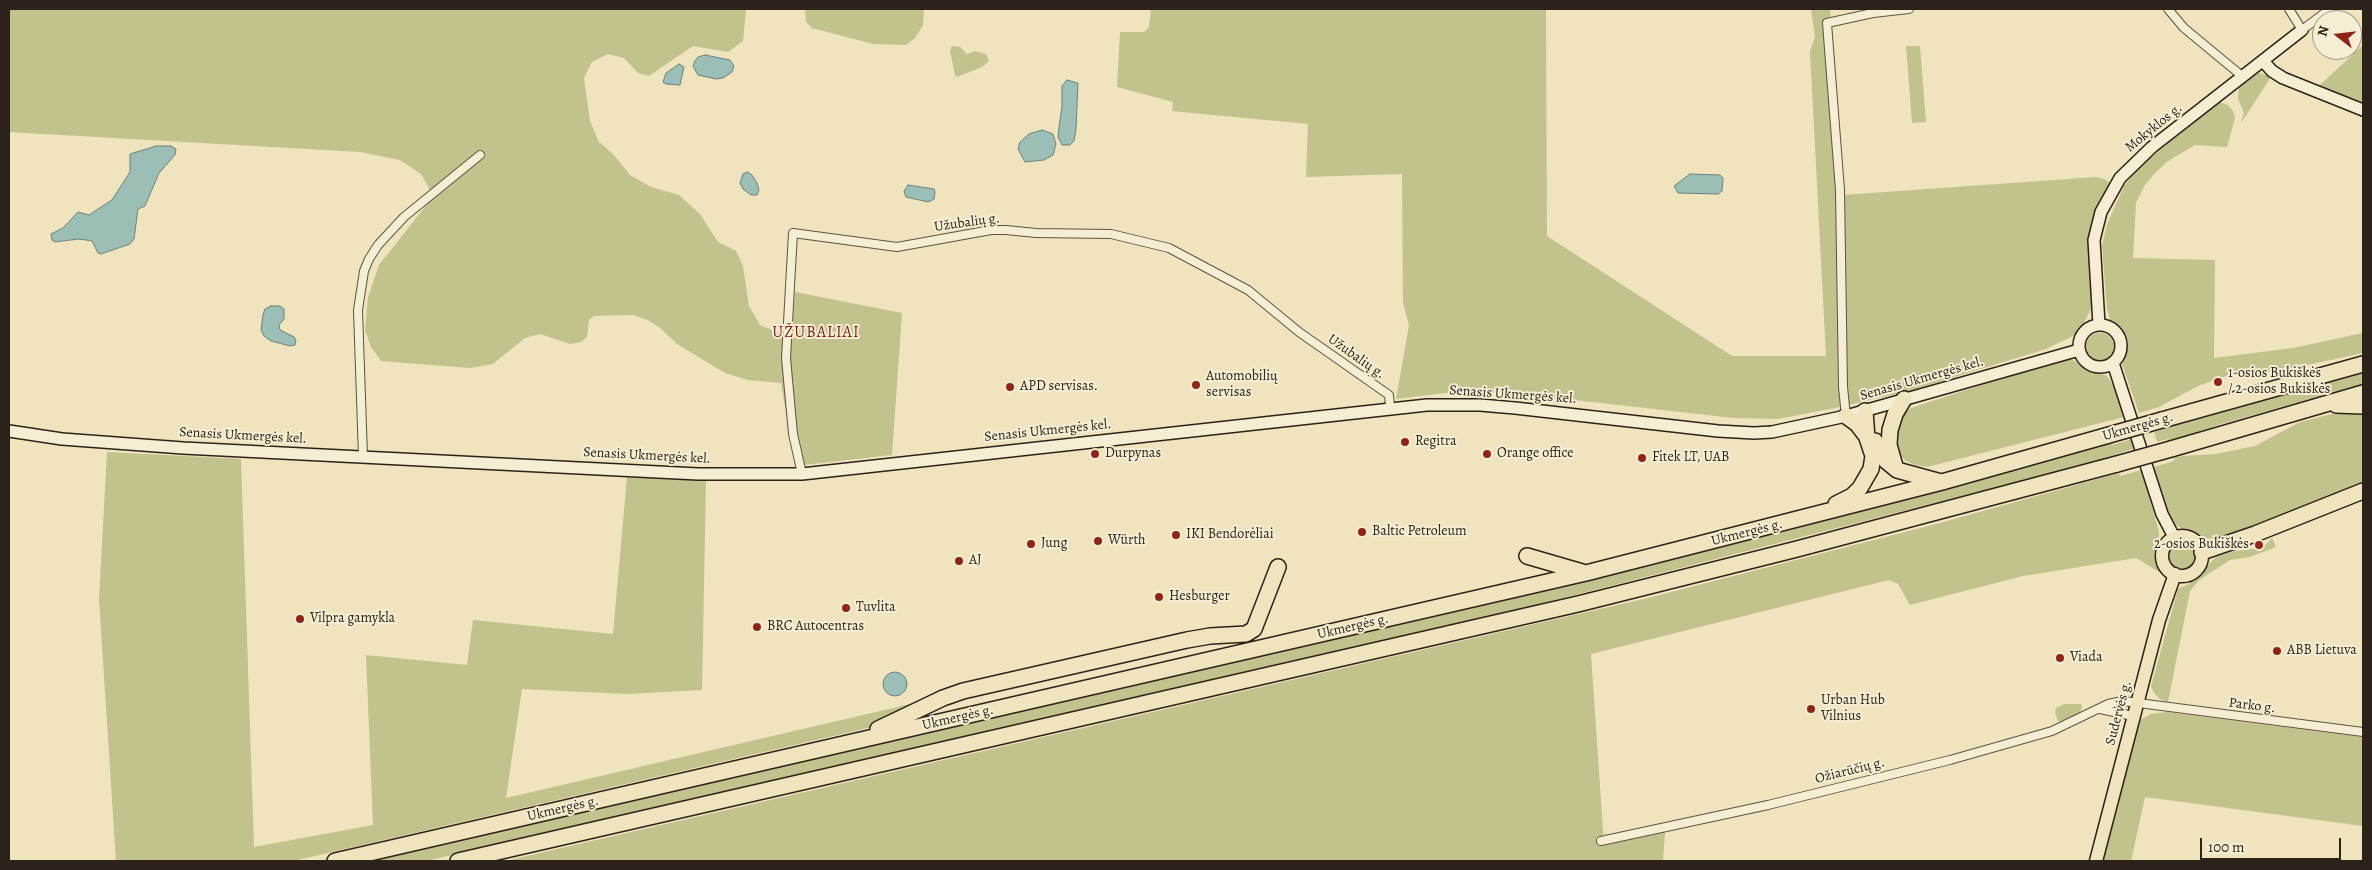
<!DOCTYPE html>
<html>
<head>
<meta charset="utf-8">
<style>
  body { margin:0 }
  #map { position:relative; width:2372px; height:870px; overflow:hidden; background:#efe4bd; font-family:Alegreya,serif }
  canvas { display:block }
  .frame { position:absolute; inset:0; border:10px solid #2d2219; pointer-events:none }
  .north { position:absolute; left:2312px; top:10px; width:50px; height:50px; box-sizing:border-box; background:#f5edd4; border:1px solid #a59c89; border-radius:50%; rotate:286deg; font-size:14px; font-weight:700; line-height:20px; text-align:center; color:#2d2219 }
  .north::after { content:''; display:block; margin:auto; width:18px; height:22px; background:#8f2418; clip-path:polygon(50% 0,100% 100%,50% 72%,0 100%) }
  .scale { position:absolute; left:2200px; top:838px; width:141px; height:22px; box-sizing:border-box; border:2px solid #2d2219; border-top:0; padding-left:6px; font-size:15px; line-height:18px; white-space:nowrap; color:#2d2219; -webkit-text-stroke:4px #f5edd4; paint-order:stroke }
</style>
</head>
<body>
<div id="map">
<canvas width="2372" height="870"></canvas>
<div class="frame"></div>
<div class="north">N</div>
<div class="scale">100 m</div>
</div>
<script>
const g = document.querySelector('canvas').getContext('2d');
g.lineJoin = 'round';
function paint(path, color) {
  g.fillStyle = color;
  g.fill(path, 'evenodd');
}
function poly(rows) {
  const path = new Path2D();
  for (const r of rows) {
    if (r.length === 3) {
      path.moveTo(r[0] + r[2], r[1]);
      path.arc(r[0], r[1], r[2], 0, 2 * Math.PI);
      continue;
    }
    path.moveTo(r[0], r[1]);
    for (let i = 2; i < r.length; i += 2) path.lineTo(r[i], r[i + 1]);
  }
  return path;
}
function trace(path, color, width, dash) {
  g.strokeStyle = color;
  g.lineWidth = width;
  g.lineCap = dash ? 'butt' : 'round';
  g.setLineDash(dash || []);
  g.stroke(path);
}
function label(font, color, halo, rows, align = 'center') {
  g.font = font + ' Alegreya,serif';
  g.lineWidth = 4;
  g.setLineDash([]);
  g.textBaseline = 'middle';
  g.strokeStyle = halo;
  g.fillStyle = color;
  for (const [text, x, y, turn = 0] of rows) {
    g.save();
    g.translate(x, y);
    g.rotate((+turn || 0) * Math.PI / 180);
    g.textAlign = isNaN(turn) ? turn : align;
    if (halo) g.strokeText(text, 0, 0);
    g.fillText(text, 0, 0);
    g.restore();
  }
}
paint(poly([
  [9,9,746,9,743,41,728,52,693,46,649,76,638,73,624,58,608,54,592,62,584,78,590,121,599,142,614,155,630,175,651,187,679,195,700,214,718,242,736,251,743,266,749,306,760,325,782,334,792,336,795,292,902,313,892,455,795,466,781,383,748,380,725,373,677,344,660,328,648,320,633,315,594,316,589,320,587,337,581,342,570,344,540,334,525,338,493,364,470,368,381,361,371,347,365,330,368,297,379,265,428,203,429,188,421,174,400,160,360,152,9,132],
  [805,9,924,9,923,25,915,38,906,45,873,44,812,28,806,22],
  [1151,9,1546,9,1547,236,1732,356,1826,356,1810,51,1815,37,1811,9,1830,9,1843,195,2096,177,2104,179,2110,183,2097,205,2091,225,2088,247,2093,298,2091,309,2081,328,2073,336,2046,349,1909,391,1835,408,1778,419,1733,418,1513,393,1454,392,1396,399,1409,325,1403,303,1402,174,1306,177,1308,124,1172,111,1173,102,1117,87,1120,32,1144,32,1149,27],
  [2363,45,2363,103,2319,86],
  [952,46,960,47,967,54,975,51,986,54,989,61,982,67,957,77,955,75,950,51],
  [1906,46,1920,46,1926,122,1912,123],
  [2260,73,2271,77,2241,123,2244,113,2238,99,2239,84,2252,75],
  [2219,102,2228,105,2233,111,2235,118,2227,147,2195,145,2168,161,2155,173,2145,185,2136,203,2133,258,2215,260,2214,358,2293,348,2363,333,2363,353,2280,371,2229,375,2198,386,2159,407,2139,413,2122,364,2126,348,2124,339,2110,319,2107,309,2102,246,2107,224,2124,186,2138,168],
  [2100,347,14],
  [2061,359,2071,359,2090,370,2107,376,2117,391,2124,417,1927,467,1915,465,1906,461,1895,450,1896,423,1903,414,1911,408],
  [2363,373,2363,384,2218,425,2169,442,2168,439,2157,442,2154,432,2165,429,2164,426],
  [2363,411,2363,484,2248,531,2217,539,2202,538,2177,526,2168,513,2151,468,2174,461,2174,458,2182,456,2216,454,2255,446,2300,422,2340,412],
  [2132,439,2136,448,2114,455,2115,457,1457,625,426,861,368,861,1454,612,1743,542,2111,442,2112,445],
  [107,452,241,459,254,847,373,825,366,655,467,665,473,620,613,634,627,477,706,481,702,690,626,694,522,689,506,798,923,701,872,727,293,861,116,861,99,599],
  [2142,470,2159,532,2157,554,2159,572,2136,558,2023,576,1910,605,1898,584,1889,580,1591,654,1604,845,1665,832,1663,861,505,861,1648,598,1940,523,2119,473,2120,476],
  [2272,538,2276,547,2250,557,2230,560,2199,580,2190,591,2168,702,2161,700,2154,693,2151,686,2178,589,2189,584,2216,557,2235,551,2262,548],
  [2182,556,15],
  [2064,704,2081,704,2082,707,2080,713,2061,721,2058,721,2055,713,2056,708],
  [2167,712,2363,737,2363,826,2145,797,2131,861,2103,861,2140,720,2151,714]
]), '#c1c28c');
const water = poly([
  [705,55,730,60,734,66,732,72,723,78,716,79,698,75,693,66,695,61,698,57,705,55],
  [679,64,684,67,680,85,666,84,663,82,666,73,679,64],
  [1067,80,1078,83,1076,129,1074,141,1070,145,1062,145,1058,137,1059,127,1062,106,1062,86,1067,80],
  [1042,130,1053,134,1056,144,1053,155,1044,160,1025,162,1018,149,1020,142,1029,134,1042,130],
  [156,146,171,146,176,149,175,155,159,173,145,206,138,209,134,239,130,244,101,254,98,253,92,241,86,240,78,239,55,242,52,240,51,234,63,228,78,212,89,215,112,200,130,172,130,154,156,146],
  [747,172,752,175,757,183,759,190,757,195,751,195,743,189,740,183,743,174,747,172],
  [1690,174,1720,175,1723,178,1722,191,1718,194,1678,193,1674,186,1690,174],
  [908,185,934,189,935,192,934,199,928,202,906,197,904,191,908,185],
  [271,306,280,306,284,309,284,319,279,325,280,330,294,337,296,340,295,345,290,346,271,341,264,336,261,330,263,315,265,309,271,306],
  [895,684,12]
]);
paint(water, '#9bbeb7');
trace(water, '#6f8078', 1);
const street = poly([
  [2168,9,2184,28,2242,76],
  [2289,9,2302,30,2330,9],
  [1846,416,1843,387,1840,190,1827,23,1873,13,1909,9],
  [363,457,358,310,364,271,369,259,378,245,404,217,480,155],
  [802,474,793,434,786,358,793,233,897,247,991,230,1006,230,1036,233,1111,234,1169,248,1248,290,1299,332,1389,395,1390,407],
  [2100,709,2133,716],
  [1601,841,1768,805,1950,760,2052,731,2108,704,2123,701,2363,732]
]);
const secondary = poly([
  [2263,61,2272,71,2283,78,2363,110],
  [2099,325,2094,240,2101,212,2120,178,2152,147,2302,30],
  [2100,346,21],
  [2113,363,2162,514,2174,537],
  [9,431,62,439,183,448,698,474,802,474,1427,405,1480,405,1515,408,1718,431,1754,433,1772,432,1846,416,2079,350]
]);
const primary = poly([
  [2182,556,20],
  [2096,861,2159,620,2175,574]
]);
const highway = poly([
  [2336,405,2363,406],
  [1846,416,1857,424,1867,437],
  [2162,420,2363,364],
  [1875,441,1886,461,1897,470,1941,482],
  [2171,449,2363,393],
  [1895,466,1889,445,1890,430,1895,414,1904,399],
  [1836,504,1852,496,1860,488,1871,469,1873,456,1867,438,1865,411],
  [2202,552,2255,534,2363,491],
  [1527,556,1582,572],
  [878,729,943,698,963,691,1187,640,1210,636,1246,634,1254,629,1278,567],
  [335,861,1586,573,1942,482,2109,435],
  [458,861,1578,604,1797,549,2117,464]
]);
trace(street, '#5e5242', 10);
trace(secondary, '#2d2219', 14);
trace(primary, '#2d2219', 15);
trace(highway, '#2d2219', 18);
trace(street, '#f5edd4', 8);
trace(secondary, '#f5edd4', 11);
trace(primary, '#efe4bd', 12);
trace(highway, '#efe4bd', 15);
const highwayBridge = poly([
  [2109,435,2162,420],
  [2117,464,2171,449]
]);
trace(highwayBridge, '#2d2219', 18, []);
trace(highwayBridge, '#efe4bd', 15);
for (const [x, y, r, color] of [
  [2218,382,5,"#8f2418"],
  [1196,385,5,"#8f2418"],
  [1010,387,5,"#8f2418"],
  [1405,442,5,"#8f2418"],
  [1095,454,5,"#8f2418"],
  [1487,454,5,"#8f2418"],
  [1642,458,5,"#8f2418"],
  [1362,532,5,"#8f2418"],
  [1176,535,5,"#8f2418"],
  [1098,541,5,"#8f2418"],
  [1031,544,5,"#8f2418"],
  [2259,545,5,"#8f2418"],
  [959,561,5,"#8f2418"],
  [1159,597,5,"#8f2418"],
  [846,608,5,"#8f2418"],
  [300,619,5,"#8f2418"],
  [757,627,5,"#8f2418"],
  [2277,651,5,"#8f2418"],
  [2060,658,5,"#8f2418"],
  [1811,709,5,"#8f2418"]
]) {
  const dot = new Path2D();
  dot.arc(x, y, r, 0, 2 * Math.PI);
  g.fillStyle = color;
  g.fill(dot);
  trace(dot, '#f5edd4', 2);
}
label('14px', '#2d2219', '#f5edd4', [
  ["Mokyklos g.",2154,128,-39],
  ["Užubalių g.",967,223,-8],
  ["Užubalių g.",1356,357,35],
  ["Senasis Ukmergės kel.",1922,379,-16],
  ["Senasis Ukmergės kel.",1513,395,4],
  ["Ukmergės g.",2138,427,-16],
  ["Senasis Ukmergės kel.",1048,431,-6],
  ["Senasis Ukmergės kel.",243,436,3],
  ["Senasis Ukmergės kel.",647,456,3],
  ["Ukmergės g.",1747,533,-14],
  ["Ukmergės g.",1353,627,-13],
  ["Parko g.",2252,706,7],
  ["Sudervės g.",2119,713,-75],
  ["Ukmergės g.",958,718,-13],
  ["Ožiarūčių g.",1850,771,-14],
  ["Ukmergės g.",563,809,-13]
]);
label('14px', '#2d2219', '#f5edd4', [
  ["1-osios Bukiškės",2228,374],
  ["/ 2-osios Bukiškės",2228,390],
  ["Automobilių",1206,377],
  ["servisas",1206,393],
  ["APD servisas.",1020,387],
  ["Regitra",1415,442],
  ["Durpynas",1105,454],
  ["Orange office",1497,454],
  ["Fitek LT, UAB",1652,458],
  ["Baltic Petroleum",1372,532],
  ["IKI Bendorėliai",1186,535],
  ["Würth",1108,541],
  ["Jung",1041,544],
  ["2-osios Bukiškės",2249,545,"right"],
  ["AJ",969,561],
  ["Hesburger",1169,597],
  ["Tuvlita",856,608],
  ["Vilpra gamykla",310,619],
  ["BRC Autocentras",767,627],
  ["ABB Lietuva",2287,651],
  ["Viada",2070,658],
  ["Urban Hub",1821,701],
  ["Vilnius",1821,717]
], 'left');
g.letterSpacing = '1px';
label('16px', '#7a1f14', '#f5edd4', [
  ["UŽUBALIAI",816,333]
]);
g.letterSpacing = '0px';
</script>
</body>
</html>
